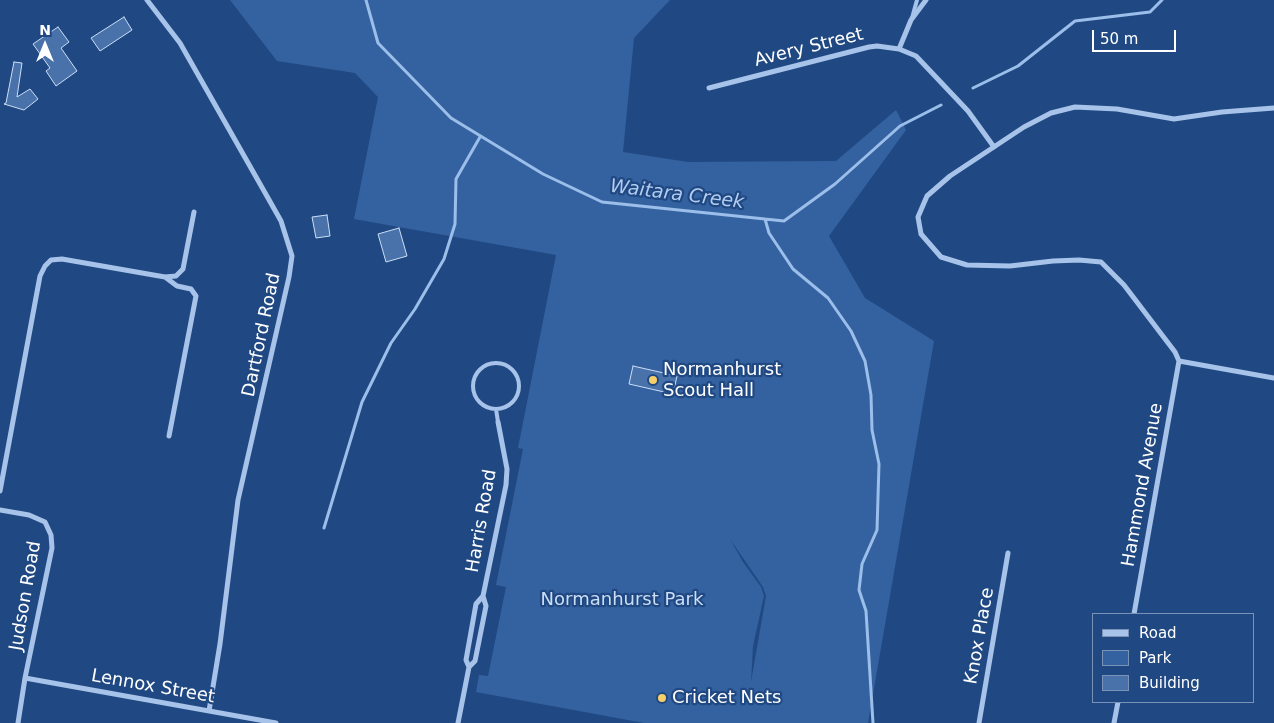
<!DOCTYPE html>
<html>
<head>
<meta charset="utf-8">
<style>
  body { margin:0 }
  #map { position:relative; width:1274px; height:723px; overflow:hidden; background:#204983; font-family:"DejaVu Sans",sans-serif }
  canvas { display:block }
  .legend { position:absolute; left:1092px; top:613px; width:162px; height:90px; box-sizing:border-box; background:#204983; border:1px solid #7992b5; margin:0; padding:6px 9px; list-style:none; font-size:15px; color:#fff }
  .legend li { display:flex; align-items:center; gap:10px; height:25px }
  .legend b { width:25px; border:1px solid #7992b5 }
  .north { position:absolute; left:20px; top:20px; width:50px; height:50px; -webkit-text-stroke:4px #204983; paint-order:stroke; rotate:0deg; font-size:14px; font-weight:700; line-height:20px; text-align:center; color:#fff }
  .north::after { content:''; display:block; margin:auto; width:18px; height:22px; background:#fff; clip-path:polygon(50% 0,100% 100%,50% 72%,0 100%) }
  .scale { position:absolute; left:1092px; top:30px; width:84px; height:22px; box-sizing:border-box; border:2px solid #fff; border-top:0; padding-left:6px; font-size:15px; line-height:18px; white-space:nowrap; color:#fff; -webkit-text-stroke:4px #204983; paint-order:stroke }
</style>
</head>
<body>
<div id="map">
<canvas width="1274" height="723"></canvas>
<ul class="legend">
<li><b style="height:6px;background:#a7c3e9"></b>Road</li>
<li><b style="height:14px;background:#3462a0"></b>Park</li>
<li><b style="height:14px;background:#4972ab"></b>Building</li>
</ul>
<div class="north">N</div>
<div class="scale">50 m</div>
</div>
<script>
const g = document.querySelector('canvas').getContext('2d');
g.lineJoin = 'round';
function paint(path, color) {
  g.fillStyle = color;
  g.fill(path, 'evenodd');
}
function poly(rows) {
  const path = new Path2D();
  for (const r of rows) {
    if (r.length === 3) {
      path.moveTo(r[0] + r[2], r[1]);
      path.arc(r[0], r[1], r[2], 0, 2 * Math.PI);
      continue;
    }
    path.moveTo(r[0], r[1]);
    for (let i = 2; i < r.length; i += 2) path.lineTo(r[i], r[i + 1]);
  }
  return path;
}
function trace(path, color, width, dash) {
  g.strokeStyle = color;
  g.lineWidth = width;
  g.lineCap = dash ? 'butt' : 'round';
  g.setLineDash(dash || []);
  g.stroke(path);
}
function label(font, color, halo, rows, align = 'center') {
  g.font = font + ' "DejaVu Sans",sans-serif';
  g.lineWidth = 4.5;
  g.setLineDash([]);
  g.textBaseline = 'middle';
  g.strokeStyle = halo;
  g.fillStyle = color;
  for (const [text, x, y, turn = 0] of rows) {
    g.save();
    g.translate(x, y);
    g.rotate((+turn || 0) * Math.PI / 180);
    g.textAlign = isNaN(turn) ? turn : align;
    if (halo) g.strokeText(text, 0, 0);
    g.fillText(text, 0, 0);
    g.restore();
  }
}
paint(poly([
  [230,0,670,0,634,38,623,152,688,162,836,161,896,110,906,130,829,236,865,298,934,341,868,723,644,723,476,692,479,675,488,676,506,587,496,585,523,449,518,448,556,255,354,219,378,97,355,73,277,61],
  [730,539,763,587,766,596,751,682,753,646,764,596,761,587,743,562]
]), '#3462a0');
trace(poly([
  [366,0,378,43,451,118,543,174,602,202,784,221,835,184,900,126,941,105],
  [973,88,1018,66,1075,21,1150,12,1162,0],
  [765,219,769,233,793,269,828,298,851,331,865,361,871,395,872,430,879,464,877,530,862,564,859,590,866,611,873,723],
  [324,528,362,402,391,343,415,309,444,259,455,224,456,179,480,137]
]), '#9bbeea', 3);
const building = poly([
  [124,17,132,30,100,51,91,38,124,17],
  [58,27,69,42,61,48,77,71,56,86,46,71,50,68,33,44,58,27],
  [14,62,22,63,17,97,30,89,38,99,24,110,4,104,6,103,14,62],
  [327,215,330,236,316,238,312,217,327,215],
  [399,228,407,256,386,262,378,234,399,228],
  [633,366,677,376,673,394,629,384,633,366]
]);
paint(building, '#4972ab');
trace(building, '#ccdef6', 1);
trace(poly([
  [912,18,917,0],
  [496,386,23],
  [496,409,498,422]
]), '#a7c3e9', 4);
trace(poly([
  [147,0,180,43,268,198,281,221,292,256,289,277,238,500,220,644,209,711],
  [899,49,911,20,926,0],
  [709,88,869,47,877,46,899,49,916,56,934,75,968,111,994,147],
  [165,277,177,286,191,289,196,296,169,436],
  [1179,361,1175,352,1124,285,1101,262,1079,260,1053,261,1010,266,967,265,941,257,921,234,918,217,927,196,950,176,1024,127,1051,113,1075,107,1117,109,1174,119,1222,112,1274,108],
  [1179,361,1274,378],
  [0,491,40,276,45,266,51,260,62,259,165,277,176,276,183,269,194,212],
  [0,510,29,515,45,522,51,535,52,548,25,678,18,723],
  [1134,614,1179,361],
  [469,667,466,660,476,604,483,596],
  [25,678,276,723],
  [458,723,469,667,475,661,486,606,483,596,506,485,507,469,498,422],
  [979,723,1008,553],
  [1114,723,1118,702]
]), '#a7c3e9', 5);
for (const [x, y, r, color] of [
  [653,380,5,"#f6d068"],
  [662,698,5,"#f6d068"]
]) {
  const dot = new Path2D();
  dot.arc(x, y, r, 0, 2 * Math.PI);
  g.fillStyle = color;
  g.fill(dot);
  trace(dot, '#204983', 2);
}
label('18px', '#fff', '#204983', [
  ["Avery Street",809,48,-14],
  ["Dartford Road",262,335,-78],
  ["Hammond Avenue",1143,485,-80],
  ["Harris Road",482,521,-80],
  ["Judson Road",26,596,-80],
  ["Knox Place",980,636,-80],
  ["Lennox Street",153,687,10]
]);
label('18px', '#fff', '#204983', [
  ["Normanhurst",663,370],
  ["Scout Hall",663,391],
  ["Cricket Nets",672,698]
], 'left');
label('18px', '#ccdef6', '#204983', [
  ["Normanhurst Park",622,600]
]);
label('italic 19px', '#b3cdf0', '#204983', [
  ["Waitara Creek",677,195,7]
]);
</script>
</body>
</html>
